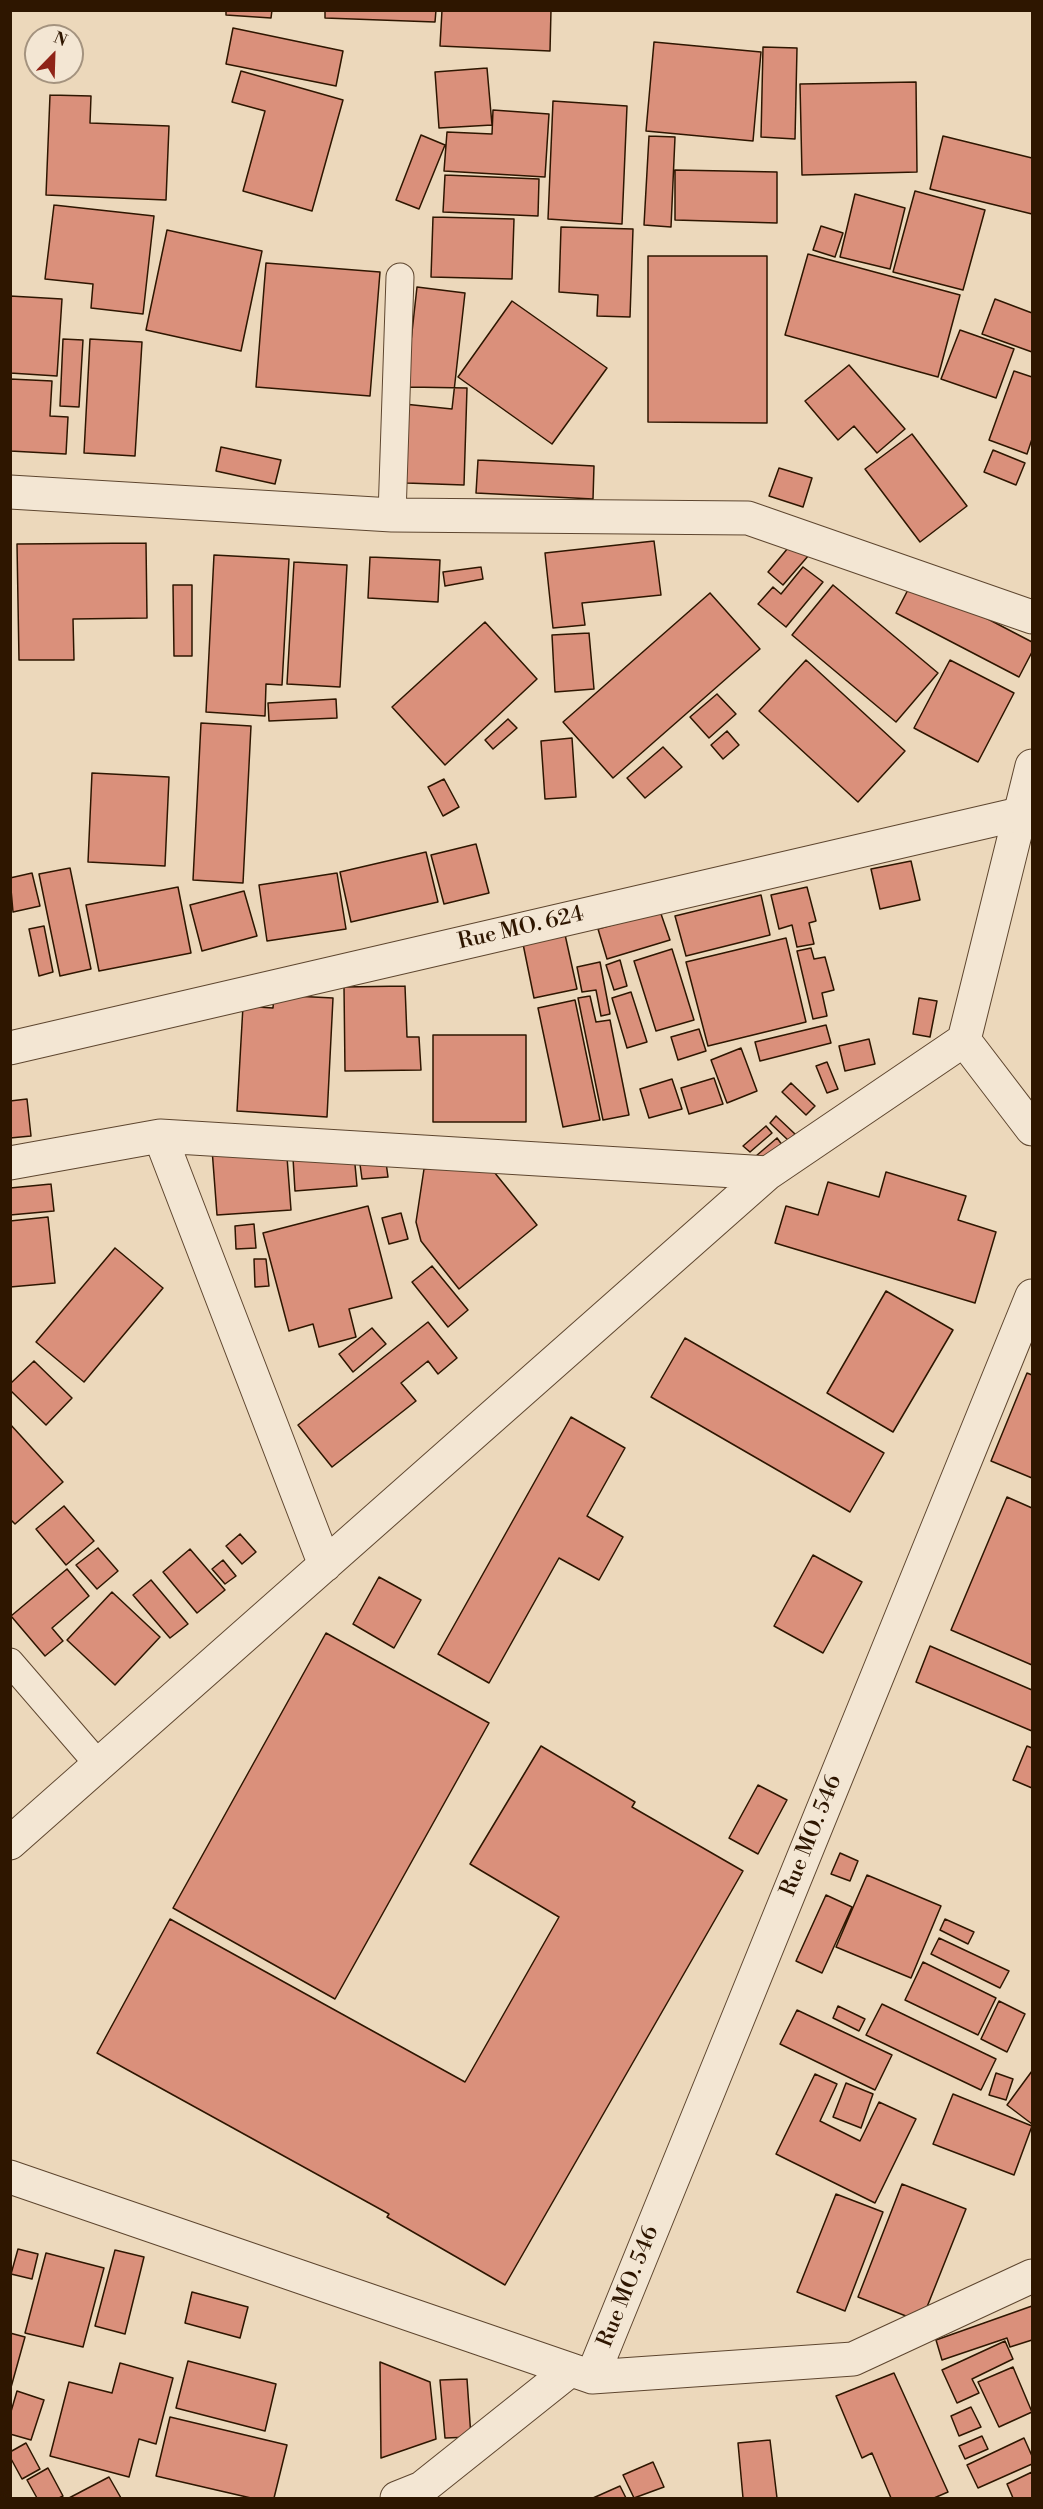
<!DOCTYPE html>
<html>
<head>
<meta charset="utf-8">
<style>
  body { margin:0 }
  #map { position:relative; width:1043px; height:2509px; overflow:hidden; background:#ecd8bb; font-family:"Libre Bodoni",serif }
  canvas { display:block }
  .frame { position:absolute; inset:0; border:12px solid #2e1600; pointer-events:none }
  .north { position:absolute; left:24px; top:24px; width:60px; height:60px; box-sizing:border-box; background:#f3e6d3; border:2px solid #a4937f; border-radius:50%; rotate:23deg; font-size:16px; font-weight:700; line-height:24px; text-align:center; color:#2e1600 }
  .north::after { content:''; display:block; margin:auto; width:21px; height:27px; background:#8f2418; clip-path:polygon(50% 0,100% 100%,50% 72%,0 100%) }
</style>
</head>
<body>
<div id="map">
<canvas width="1043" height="2509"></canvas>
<div class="frame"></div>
<div class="north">N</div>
</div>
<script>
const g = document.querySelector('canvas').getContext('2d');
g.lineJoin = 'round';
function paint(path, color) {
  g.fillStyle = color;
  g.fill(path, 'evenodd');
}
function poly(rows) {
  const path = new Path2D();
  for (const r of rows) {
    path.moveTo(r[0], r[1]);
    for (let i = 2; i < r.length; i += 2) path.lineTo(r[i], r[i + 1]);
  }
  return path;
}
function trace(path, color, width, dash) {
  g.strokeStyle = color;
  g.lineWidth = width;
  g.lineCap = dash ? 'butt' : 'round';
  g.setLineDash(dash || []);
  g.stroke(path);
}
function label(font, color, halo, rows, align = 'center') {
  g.font = font + ' "Libre Bodoni",serif';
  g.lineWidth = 4.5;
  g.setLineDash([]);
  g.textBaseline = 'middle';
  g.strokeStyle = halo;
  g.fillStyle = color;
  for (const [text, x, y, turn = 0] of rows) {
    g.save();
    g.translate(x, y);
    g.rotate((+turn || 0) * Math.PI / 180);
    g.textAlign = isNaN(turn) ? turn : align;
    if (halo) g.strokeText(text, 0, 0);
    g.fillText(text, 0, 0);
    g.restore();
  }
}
const building = poly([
  [226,10,272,10,271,18,226,15,226,10],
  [325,10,436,10,435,22,325,18,325,10],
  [442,10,551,10,550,51,440,46,442,10],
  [233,28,343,51,336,86,226,64,233,28],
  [654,42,761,52,753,141,646,131,654,42],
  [763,47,797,48,795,139,761,137,763,47],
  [487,68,492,125,439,128,435,72,487,68],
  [241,71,343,100,312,211,243,191,265,111,232,102,241,71],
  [916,82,917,172,802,175,800,84,916,82],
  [50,95,91,96,90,123,169,126,166,200,46,195,50,95],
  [553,101,627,106,622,224,548,219,553,101],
  [493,110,549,114,545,177,444,171,447,132,492,134,493,110],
  [421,135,445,145,419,209,396,200,421,135],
  [649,136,675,137,671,227,644,225,649,136],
  [943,136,1032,158,1032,214,930,189,943,136],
  [675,170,777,172,777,223,675,220,675,170],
  [445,175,539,179,538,216,443,212,445,175],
  [915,191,985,210,963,290,893,272,915,191],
  [855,194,905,208,890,269,840,257,855,194],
  [54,205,154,216,143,314,91,308,93,284,45,279,54,205],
  [433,217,514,219,512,279,431,277,433,217],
  [821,226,843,233,835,257,813,250,821,226],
  [561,227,633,229,630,317,597,316,598,295,559,292,561,227],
  [167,230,262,251,241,351,146,330,167,230],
  [808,254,960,295,938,377,785,335,808,254],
  [648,256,767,256,767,423,648,422,648,256],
  [266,263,380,272,370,396,256,387,266,263],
  [417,287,465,293,452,409,404,404,417,287],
  [10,296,62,299,57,376,10,373,10,296],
  [995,299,1032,313,1032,352,982,334,995,299],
  [512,301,607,368,552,444,458,377,512,301],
  [960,330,1014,349,996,398,941,379,960,330],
  [63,339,83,340,79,407,60,406,63,339],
  [90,339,142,342,135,456,84,453,90,339],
  [849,365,905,429,877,453,854,426,838,440,805,401,849,365],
  [1014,371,1032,377,1032,439,1027,454,989,440,1014,371],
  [10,379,52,381,50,416,68,417,66,454,10,451,10,379],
  [409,387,467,388,464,485,406,483,409,387],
  [912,434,967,506,920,542,865,469,912,434],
  [221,447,281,460,275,484,216,471,221,447],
  [993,450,1025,463,1016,485,984,472,993,450],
  [478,460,594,466,593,499,476,493,478,460],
  [779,468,812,478,803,507,769,496,779,468],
  [654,541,661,595,582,603,585,625,553,628,545,553,654,541],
  [793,542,809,555,783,585,768,572,793,542],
  [146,543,147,618,73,619,74,660,19,660,17,544,146,543],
  [214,555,289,559,282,685,266,684,265,716,206,712,214,555],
  [370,557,440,560,438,602,368,598,370,557],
  [294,562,347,565,340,687,287,684,294,562],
  [481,567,483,579,445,586,443,572,481,567],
  [803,567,823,582,786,627,758,604,773,587,781,594,803,567],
  [913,580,1032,642,1032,652,1019,677,896,613,913,580],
  [173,585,192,585,192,656,174,656,173,585],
  [833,585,938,673,896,722,792,635,833,585],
  [710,593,760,649,613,778,563,722,710,593],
  [485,622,537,679,445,765,392,707,485,622],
  [589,633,594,689,555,692,552,635,589,633],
  [806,660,905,751,858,802,759,711,806,660],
  [950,660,1014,693,978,762,914,728,950,660],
  [717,694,736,714,709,738,690,717,717,694],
  [336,699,337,718,269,721,268,703,336,699],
  [508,719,517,728,493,749,485,740,508,719],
  [201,723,251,726,243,883,193,880,201,723],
  [727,731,739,745,723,759,711,745,727,731],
  [572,738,576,797,545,799,541,741,572,738],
  [663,747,682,767,645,798,627,778,663,747],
  [92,773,169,777,165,866,88,862,92,773],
  [444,779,459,807,443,816,428,787,444,779],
  [476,844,489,893,444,904,431,855,476,844],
  [426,852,438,902,351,922,340,872,426,852],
  [911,861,920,900,880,909,871,869,911,861],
  [70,868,91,969,60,976,39,874,70,868],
  [32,873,40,906,13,912,10,878,32,873],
  [337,873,346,929,267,941,259,885,337,873],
  [178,887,191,953,99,971,86,905,178,887],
  [807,887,816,921,809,923,814,944,797,947,792,925,779,929,771,895,807,887],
  [244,891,257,936,202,951,190,905,244,891],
  [761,895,770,935,686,956,675,916,761,895],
  [660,911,670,940,607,959,598,929,660,911],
  [44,926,53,972,39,976,29,929,44,926],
  [564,930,577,989,534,998,522,939,564,930],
  [786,938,806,1022,708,1046,686,962,786,938],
  [811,948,814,959,825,957,834,990,822,993,827,1016,813,1019,797,951,811,948],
  [672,949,694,1020,656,1031,634,961,672,949],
  [620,960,627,986,614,990,606,965,620,960],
  [600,962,610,1014,601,1016,596,990,582,992,577,967,600,962],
  [405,986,407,1037,419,1037,421,1070,345,1071,344,987,405,986],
  [631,992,647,1042,627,1048,612,998,631,992],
  [274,995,333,998,327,1117,237,1111,243,1006,273,1008,274,995],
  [590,996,596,1022,610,1020,629,1115,603,1120,578,998,590,996],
  [919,998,937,1001,930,1037,913,1034,919,998],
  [575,1000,600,1120,563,1127,538,1008,575,1000],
  [826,1025,831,1043,760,1061,755,1042,826,1025],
  [699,1029,706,1051,678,1060,671,1037,699,1029],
  [433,1035,526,1035,526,1122,433,1122,433,1035],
  [869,1039,875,1064,845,1071,839,1046,869,1039],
  [741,1048,757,1091,727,1103,711,1060,741,1048],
  [827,1062,838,1089,827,1093,816,1066,827,1062],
  [714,1078,723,1104,689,1114,681,1088,714,1078],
  [672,1079,682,1109,649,1118,640,1089,672,1079],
  [791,1083,815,1106,806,1115,782,1092,791,1083],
  [27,1099,31,1136,10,1138,10,1101,27,1099],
  [776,1116,795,1134,789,1141,770,1123,776,1116],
  [766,1126,772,1133,750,1152,743,1146,766,1126],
  [777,1138,783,1146,763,1164,756,1156,777,1138],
  [286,1144,291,1210,217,1215,212,1149,286,1144],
  [354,1154,357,1186,295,1191,293,1158,354,1154],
  [385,1155,388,1177,362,1179,359,1157,385,1155],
  [486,1162,537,1225,459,1289,421,1241,416,1222,424,1169,486,1162],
  [886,1172,966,1196,958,1220,996,1232,975,1303,775,1243,786,1206,818,1215,828,1182,879,1197,886,1172],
  [51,1184,54,1211,10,1215,10,1188,51,1184],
  [368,1206,392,1298,349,1309,356,1337,319,1347,313,1324,289,1331,263,1233,368,1206],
  [401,1213,408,1239,389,1244,382,1218,401,1213],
  [48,1217,55,1283,10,1287,10,1221,48,1217],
  [254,1224,256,1248,236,1249,235,1226,254,1224],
  [115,1248,163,1288,84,1382,36,1342,115,1248],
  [254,1259,266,1259,269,1286,255,1287,254,1259],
  [432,1266,468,1310,448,1327,412,1282,432,1266],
  [886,1291,953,1330,893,1432,827,1393,886,1291],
  [428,1322,457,1358,438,1374,428,1361,401,1383,416,1401,332,1467,298,1425,428,1322],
  [372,1328,386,1344,353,1372,339,1354,372,1328],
  [685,1338,884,1453,850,1512,651,1397,685,1338],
  [34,1361,72,1398,46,1425,10,1390,10,1384,34,1361],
  [1027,1373,1032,1375,1032,1478,991,1461,1027,1373],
  [571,1417,625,1448,587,1516,623,1537,599,1580,559,1558,489,1683,438,1654,571,1417],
  [10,1424,63,1482,15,1524,10,1519,10,1424],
  [1007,1497,1032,1508,1032,1665,951,1630,1007,1497],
  [64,1506,94,1541,66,1565,36,1529,64,1506],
  [240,1534,256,1552,242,1564,226,1546,240,1534],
  [98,1548,118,1571,97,1589,76,1565,98,1548],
  [190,1549,225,1590,197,1613,163,1572,190,1549],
  [813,1555,862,1582,823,1653,774,1626,813,1555],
  [223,1560,236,1576,225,1584,212,1569,223,1560],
  [67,1569,89,1596,52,1628,63,1641,45,1656,11,1616,67,1569],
  [379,1577,421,1600,394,1648,353,1624,379,1577],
  [151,1580,188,1624,170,1638,133,1595,151,1580],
  [112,1592,160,1637,115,1685,67,1640,112,1592],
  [326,1633,489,1723,335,1999,173,1908,326,1633],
  [930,1646,1032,1690,1032,1731,916,1682,930,1646],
  [541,1746,635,1802,632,1807,743,1871,505,2285,387,2217,389,2214,97,2053,170,1919,465,2082,559,1917,470,1864,541,1746],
  [1027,1746,1032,1748,1032,1788,1013,1780,1027,1746],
  [758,1785,787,1800,758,1854,729,1838,758,1785],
  [840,1853,858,1861,850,1881,831,1874,840,1853],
  [867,1875,941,1906,911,1978,836,1947,867,1875],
  [826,1895,852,1907,822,1973,796,1961,826,1895],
  [945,1919,974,1932,968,1944,940,1930,945,1919],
  [939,1938,1009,1971,1000,1988,931,1954,939,1938],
  [923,1962,996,1998,978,2035,905,2000,923,1962],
  [999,2001,1025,2014,1007,2052,981,2039,999,2001],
  [882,2004,996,2059,981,2090,866,2035,882,2004],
  [838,2006,865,2019,859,2031,833,2018,838,2006],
  [797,2010,892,2055,875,2090,780,2044,797,2010],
  [1032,2071,1032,2124,1007,2105,1032,2071],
  [996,2073,1013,2079,1006,2100,989,2095,996,2073],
  [815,2074,837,2084,820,2121,860,2141,879,2102,916,2119,875,2203,776,2154,815,2074],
  [846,2083,873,2094,861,2128,833,2117,846,2083],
  [953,2094,1032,2126,1014,2175,933,2144,953,2094],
  [902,2184,966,2209,921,2322,858,2297,902,2184],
  [836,2194,883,2212,845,2311,797,2292,836,2194],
  [18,2249,38,2254,32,2279,11,2274,18,2249],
  [115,2250,144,2257,125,2334,95,2326,115,2250],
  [46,2253,104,2268,83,2347,25,2333,46,2253],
  [192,2292,248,2307,240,2338,185,2323,192,2292],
  [1032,2306,1032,2340,1010,2347,1007,2338,942,2360,936,2340,1032,2306],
  [10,2333,25,2337,10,2391,10,2333],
  [1005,2341,1013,2359,972,2379,979,2393,957,2403,942,2370,1005,2341],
  [188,2361,276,2384,265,2431,176,2408,188,2361],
  [380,2362,430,2382,436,2439,381,2458,380,2362],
  [120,2363,173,2378,156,2444,139,2439,129,2477,50,2456,69,2382,112,2393,120,2363],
  [1013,2367,1032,2412,999,2427,978,2382,1013,2367],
  [894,2373,948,2492,934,2498,891,2498,872,2453,862,2458,836,2396,894,2373],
  [467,2379,471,2437,445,2438,440,2380,467,2379],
  [17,2391,44,2400,31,2440,10,2434,10,2415,17,2391],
  [971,2407,981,2427,959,2436,951,2416,971,2407],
  [170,2417,287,2445,274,2498,251,2498,156,2476,170,2417],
  [982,2436,988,2449,965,2459,959,2446,982,2436],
  [1024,2438,1032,2456,1032,2464,978,2488,967,2465,1024,2438],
  [770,2440,777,2498,743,2498,738,2443,770,2440],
  [26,2443,40,2469,22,2479,10,2457,10,2452,26,2443],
  [653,2462,664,2487,634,2498,623,2475,653,2462],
  [48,2468,63,2496,59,2498,37,2498,27,2480,48,2468],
  [1032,2472,1032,2498,1013,2498,1007,2484,1032,2472],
  [109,2477,121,2498,69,2498,109,2477],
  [620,2486,626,2498,593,2498,620,2486]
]);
paint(building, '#da907b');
trace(building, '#2e1600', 1.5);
const service = poly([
  [392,515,400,277],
  [10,1662,99,1765]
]);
const minor = poly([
  [10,492,392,515,748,518,1032,617],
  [964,1040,1032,1129],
  [160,1136,325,1565],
  [10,1163,160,1136,768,1173],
  [10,1843,768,1173,964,1040,1032,766],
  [10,2177,592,2377,853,2359,1032,2276],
  [592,2377,1032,1296],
  [397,2498,422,2488,570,2370]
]);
const tertiary = poly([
  [10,1048,1032,811]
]);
trace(service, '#5e462f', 29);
trace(minor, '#5e462f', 35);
trace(tertiary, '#5e462f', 35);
trace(service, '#f3e6d3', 27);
trace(minor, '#f3e6d3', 33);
trace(tertiary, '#f3e6d3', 33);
label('22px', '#2e1600', '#f3e6d3', [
  ["Rue MO. 624",521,929,-13],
  ["Rue MO. 546",812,1836,-68],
  ["Rue MO. 546",629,2287,-68]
]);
</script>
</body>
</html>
